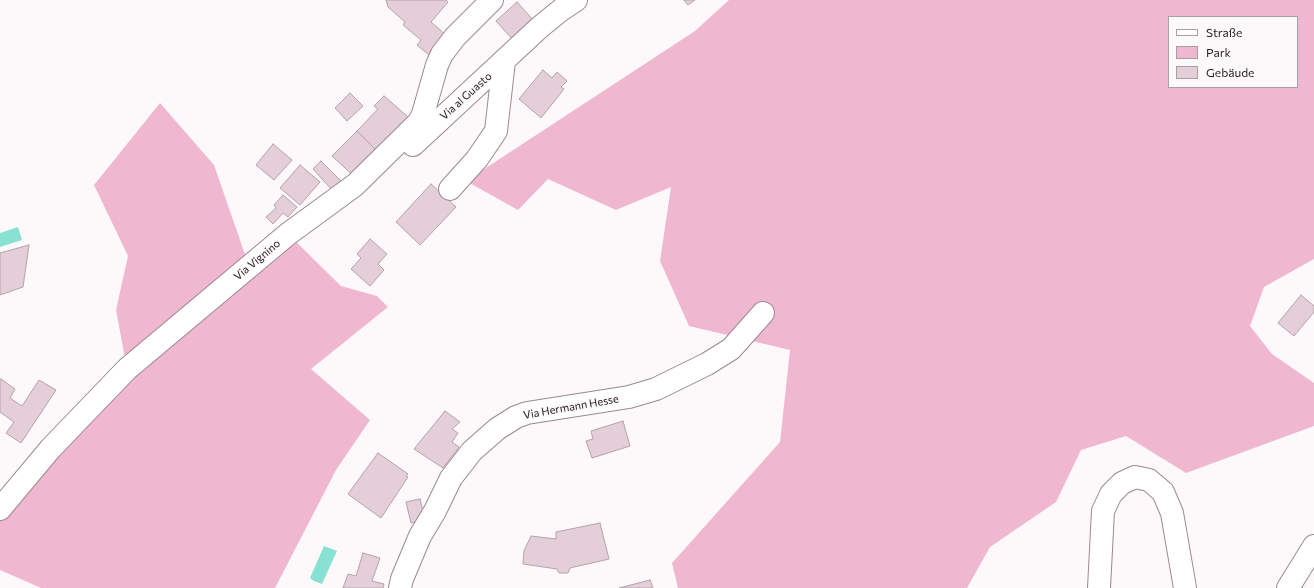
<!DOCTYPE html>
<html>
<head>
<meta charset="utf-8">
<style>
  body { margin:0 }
  #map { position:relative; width:1314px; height:588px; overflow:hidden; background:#fdf8fa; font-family:Commissioner,sans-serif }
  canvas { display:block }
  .legend { position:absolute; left:1168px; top:16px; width:130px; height:72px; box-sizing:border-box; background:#fdf8fa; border:1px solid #a6a0a2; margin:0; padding:5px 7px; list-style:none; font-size:12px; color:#231c1f }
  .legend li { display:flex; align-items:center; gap:8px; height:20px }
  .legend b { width:20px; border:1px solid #a6a0a2 }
</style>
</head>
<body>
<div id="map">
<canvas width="1314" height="588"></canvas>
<ul class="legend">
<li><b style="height:5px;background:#fff"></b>Straße</li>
<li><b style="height:11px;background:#efb8d0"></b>Park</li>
<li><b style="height:11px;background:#e4cfd8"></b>Gebäude</li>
</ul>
</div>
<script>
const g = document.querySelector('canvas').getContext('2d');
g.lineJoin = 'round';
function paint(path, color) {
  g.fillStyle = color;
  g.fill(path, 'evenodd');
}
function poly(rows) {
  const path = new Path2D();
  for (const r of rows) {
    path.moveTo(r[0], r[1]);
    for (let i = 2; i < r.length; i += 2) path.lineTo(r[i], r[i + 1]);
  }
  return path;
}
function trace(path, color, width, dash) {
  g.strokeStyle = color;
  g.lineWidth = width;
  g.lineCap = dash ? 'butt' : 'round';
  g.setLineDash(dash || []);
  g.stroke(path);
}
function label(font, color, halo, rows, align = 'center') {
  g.font = font + ' Commissioner,sans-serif';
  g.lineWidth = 3;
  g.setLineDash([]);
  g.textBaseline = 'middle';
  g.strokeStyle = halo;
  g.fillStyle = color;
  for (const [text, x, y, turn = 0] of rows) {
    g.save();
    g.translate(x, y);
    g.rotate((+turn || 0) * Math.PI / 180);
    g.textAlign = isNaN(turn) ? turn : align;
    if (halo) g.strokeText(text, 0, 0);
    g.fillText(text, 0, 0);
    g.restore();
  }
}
paint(poly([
  [729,0,1314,0,1314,259,1264,287,1250,326,1272,354,1314,383,1314,426,1186,473,1126,436,1081,450,1056,502,990,547,967,588,678,588,672,563,780,442,790,350,689,326,660,261,671,187,616,210,548,179,518,210,466,181,695,31],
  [1169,17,1297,17,1297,87,1169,87],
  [160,103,214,165,249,266,288,234,341,286,377,296,388,307,311,369,370,420,336,470,275,588,41,588,0,570,0,509,127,369,116,310,128,256,94,185]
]), '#efb8d0');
paint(poly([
  [18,227,22,240,0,247,0,233],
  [324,546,337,551,322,584,314,581,310,578]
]), '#88e1d3');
const building = poly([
  [386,0,446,0,448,2,431,22,446,35,429,55,417,45,421,40,403,25,405,22,388,7,386,0],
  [684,0,695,0,688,5,684,0],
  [517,2,535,22,514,41,496,21,517,2],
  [543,70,552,78,557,72,567,81,561,87,564,89,541,118,519,99,543,70],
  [350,93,363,106,347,121,335,108,350,93],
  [384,96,415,123,381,155,357,131,378,109,374,106,384,96],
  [357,131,381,155,357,179,332,156,357,131],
  [273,144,292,160,274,180,256,165,273,144],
  [321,161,341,181,332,190,313,169,321,161],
  [300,165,320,182,300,205,280,188,300,165],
  [431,184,456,207,420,245,396,222,431,184],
  [283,195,297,207,288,217,283,213,273,224,266,217,276,208,274,205,283,195],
  [370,239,387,254,378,264,384,270,370,286,351,269,361,258,357,254,370,239],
  [29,245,23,287,0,295,0,253,29,245],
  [1301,295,1314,306,1314,312,1294,336,1278,323,1301,295],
  [1,379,15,389,10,398,22,406,39,380,56,390,21,443,6,433,14,422,0,412,0,381,1,379],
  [445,411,460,422,452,429,458,433,452,442,459,447,443,468,414,449,445,411],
  [623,421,630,446,592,458,586,441,593,439,591,431,623,421],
  [378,453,408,474,406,476,408,477,381,518,348,494,378,453],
  [420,499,425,520,411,523,406,502,420,499],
  [600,523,609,559,570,568,568,573,559,573,557,569,523,564,524,551,531,536,556,539,556,532,600,523],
  [363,553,380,558,372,581,384,584,383,588,343,588,348,574,356,576,363,553],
  [650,580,653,588,619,588,650,580]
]);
paint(building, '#e4cfd8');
trace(building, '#b5a1a9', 1);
const minor = poly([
  [413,145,540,27,561,10,576,0],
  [450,189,477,159,496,131,504,61],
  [0,509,51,448,127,369,288,234,355,185,419,122,423,114,437,65,442,54,455,37,492,0],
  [400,588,402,579,420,536,435,511,451,478,472,451,497,429,516,417,527,413,629,397,656,389,707,364,731,349,763,313],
  [1099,588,1103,511,1111,494,1122,483,1135,477,1149,480,1163,492,1172,513,1185,588],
  [1288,588,1314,546]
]);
trace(minor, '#9b8890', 24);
trace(minor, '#fff', 22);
label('11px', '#231c1f', '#fdf8fa', [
  ["Via al Guasto",466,96,-42],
  ["Via Vignino",257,260,-40],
  ["Via Hermann Hesse",571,407,-10]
]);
</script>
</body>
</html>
